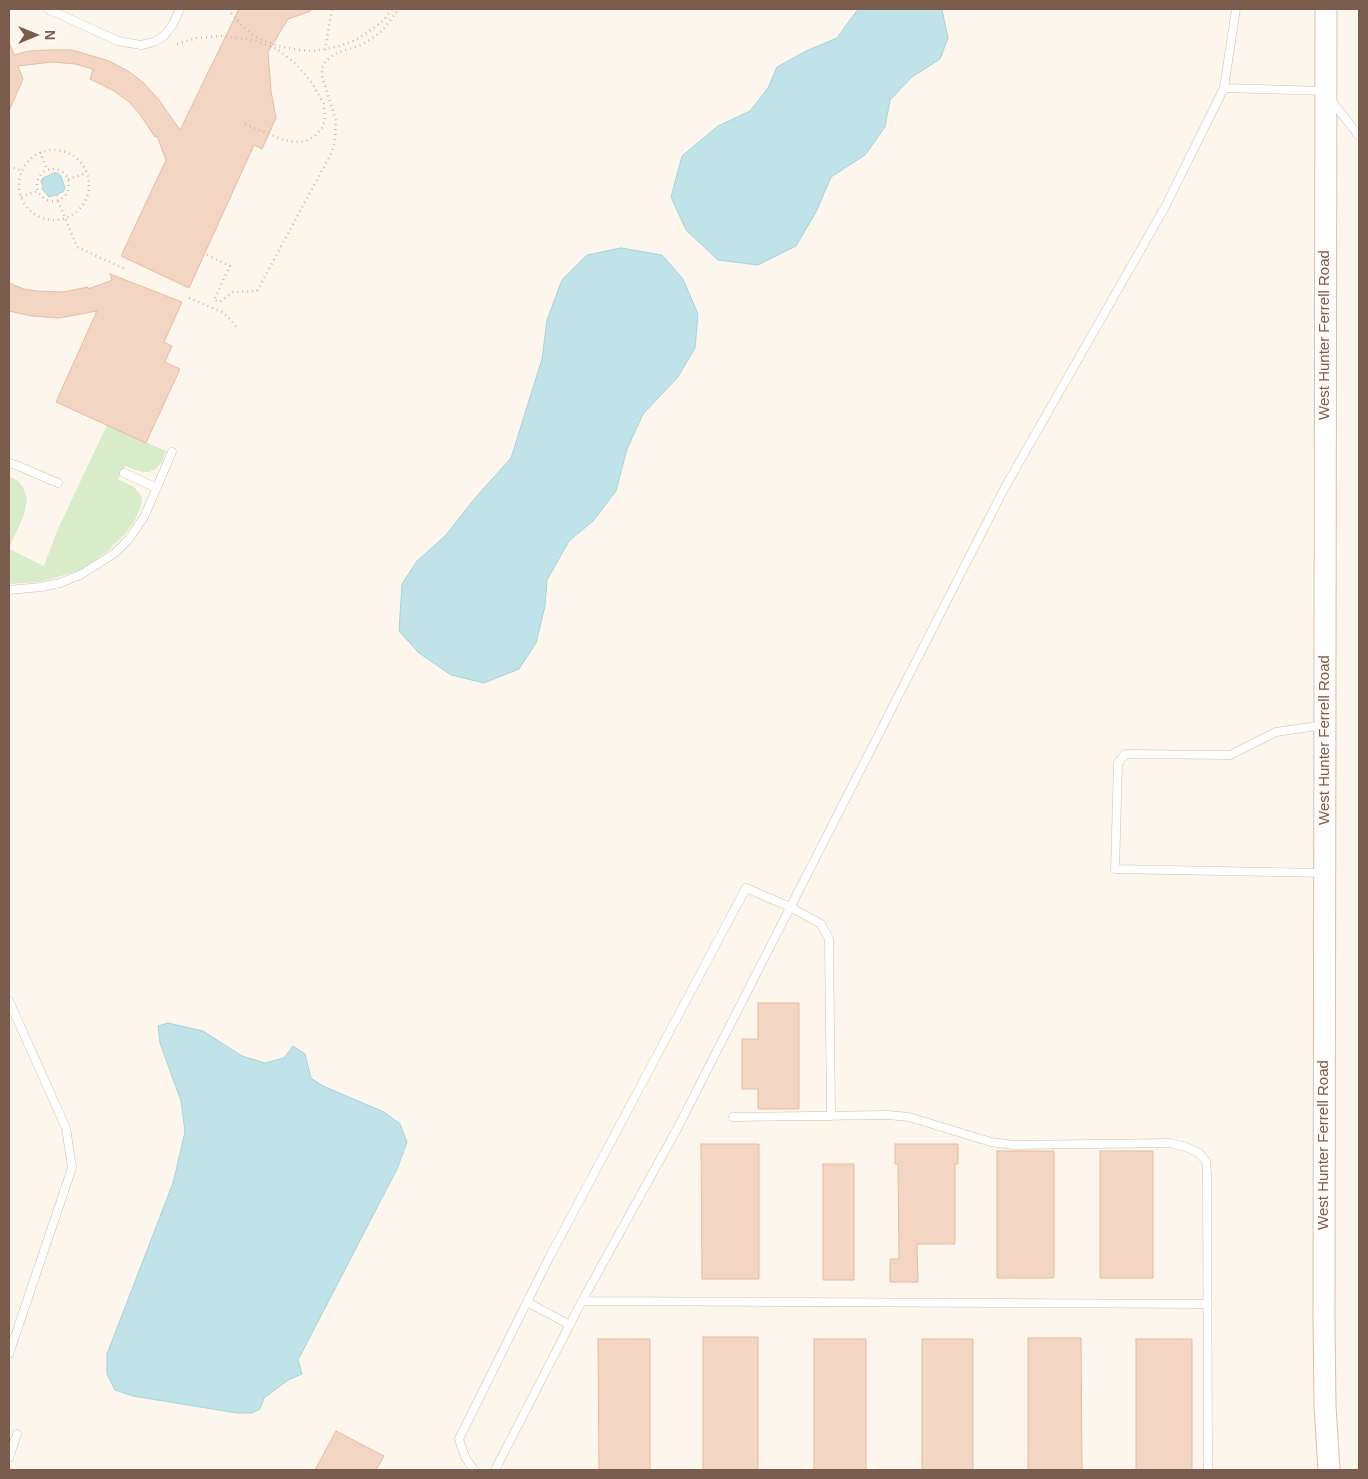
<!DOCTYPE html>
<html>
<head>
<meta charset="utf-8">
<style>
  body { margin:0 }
  #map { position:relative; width:1368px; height:1479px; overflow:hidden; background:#fdf6ec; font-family:Helvetica,sans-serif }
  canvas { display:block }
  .frame { position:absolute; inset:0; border:10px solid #7a5c4d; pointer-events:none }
  .north { position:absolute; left:10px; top:10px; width:50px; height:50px; -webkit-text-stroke:4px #fffaf3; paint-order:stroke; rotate:90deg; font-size:14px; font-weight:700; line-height:20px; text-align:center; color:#7a5c4d }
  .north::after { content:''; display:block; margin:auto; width:18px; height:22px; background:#7a5c4d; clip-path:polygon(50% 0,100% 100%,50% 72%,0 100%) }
</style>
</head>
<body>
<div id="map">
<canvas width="1368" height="1479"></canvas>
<div class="frame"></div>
<div class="north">N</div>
</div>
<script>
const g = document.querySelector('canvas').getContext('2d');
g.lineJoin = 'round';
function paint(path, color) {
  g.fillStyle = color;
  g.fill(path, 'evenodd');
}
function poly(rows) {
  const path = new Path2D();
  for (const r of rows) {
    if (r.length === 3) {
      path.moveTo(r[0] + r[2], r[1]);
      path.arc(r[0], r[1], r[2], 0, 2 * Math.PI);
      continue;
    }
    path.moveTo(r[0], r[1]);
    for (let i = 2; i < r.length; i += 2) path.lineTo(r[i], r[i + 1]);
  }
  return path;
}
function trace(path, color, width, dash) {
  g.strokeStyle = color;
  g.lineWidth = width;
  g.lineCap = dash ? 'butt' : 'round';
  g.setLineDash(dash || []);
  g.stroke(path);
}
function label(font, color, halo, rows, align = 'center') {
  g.font = font + ' Helvetica,sans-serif';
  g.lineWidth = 4;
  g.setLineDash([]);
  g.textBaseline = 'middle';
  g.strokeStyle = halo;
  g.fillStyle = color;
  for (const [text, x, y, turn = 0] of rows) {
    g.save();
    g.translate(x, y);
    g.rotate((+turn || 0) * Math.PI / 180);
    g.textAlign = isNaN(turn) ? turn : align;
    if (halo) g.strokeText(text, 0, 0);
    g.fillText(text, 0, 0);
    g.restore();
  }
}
paint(poly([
  [107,425,166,451,162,462,156,469,149,472,142,472,125,466,118,479,134,487,142,497,142,503,135,520,125,534,109,550,81,570,41,582,9,584,9,549,44,566,57,531],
  [9,476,18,481,23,487,27,499,24,515,9,548]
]), '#d8ecc9');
const water = poly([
  [858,9,942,9,948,38,940,59,912,77,890,100,885,127,865,155,831,177,816,212,796,246,758,265,718,260,686,230,671,197,682,156,718,126,750,111,768,88,777,67,806,51,837,38,858,9],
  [54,173,58,173,61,176,65,188,63,192,58,194,57,196,55,195,49,197,42,189,43,187,41,181,43,178,54,173],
  [621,248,662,255,683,279,698,314,695,348,678,377,643,414,627,449,616,491,593,521,569,541,547,580,545,606,536,643,519,669,484,683,451,675,419,653,399,631,402,584,417,561,445,536,476,497,511,458,542,359,547,320,562,280,587,255,621,248],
  [168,1023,203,1031,242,1056,265,1063,284,1058,293,1046,305,1054,311,1078,323,1086,384,1112,400,1124,407,1142,397,1169,298,1360,302,1374,288,1380,264,1398,260,1409,252,1413,237,1413,133,1396,115,1390,107,1374,107,1354,173,1183,185,1132,181,1101,160,1043,158,1026,168,1023]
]);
paint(water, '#bfe3e8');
trace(water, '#a5d3da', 1);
const building = poly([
  [239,9,311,9,311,11,288,19,268,52,271,91,276,118,262,149,254,145,189,288,121,256,166,160,157,136,155,137,139,113,129,102,114,91,90,79,93,69,75,64,52,62,18,66,23,79,9,111,9,44,10,44,14,55,29,51,49,50,72,50,109,61,128,71,144,83,159,100,180,130,239,9],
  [110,274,182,302,164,342,172,346,165,362,180,369,146,443,56,402,97,311,59,318,32,316,9,311,9,283,24,289,37,291,63,292,88,287,88,289,102,284,112,280,110,274],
  [758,1003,799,1003,799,1109,758,1109,758,1089,742,1089,742,1039,758,1039,758,1003],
  [701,1144,759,1144,759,1279,702,1279,701,1144],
  [895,1144,958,1144,958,1164,955,1164,955,1244,917,1244,918,1282,890,1282,890,1259,899,1259,898,1164,895,1164,895,1144],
  [997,1151,1054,1151,1054,1278,997,1278,997,1151],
  [1100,1151,1153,1151,1153,1278,1100,1278,1100,1151],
  [823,1164,854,1164,854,1280,823,1280,823,1164],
  [703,1337,758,1337,758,1470,703,1470,703,1337],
  [1028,1338,1081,1338,1082,1470,1028,1470,1028,1338],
  [598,1339,650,1339,650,1470,599,1470,598,1339],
  [814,1339,866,1339,866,1470,814,1470,814,1339],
  [922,1339,973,1339,973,1470,922,1470,922,1339],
  [1136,1339,1192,1339,1192,1470,1136,1470,1136,1339],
  [336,1431,384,1456,376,1470,315,1470,336,1431]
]);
paint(building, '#f3d5c3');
trace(building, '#e6bba3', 1);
const service = poly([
  [48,9,118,41,141,45,154,42,164,36,173,24,180,9],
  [1224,88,1236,9],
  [1331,100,1359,136],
  [9,463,16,465,58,483],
  [124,473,157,488],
  [9,590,41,587,60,583,82,574,115,553,129,539,144,517,172,452],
  [1324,725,1276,732,1230,755,1125,754,1118,763,1115,869,1324,873],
  [9,1001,66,1128,72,1168,9,1354],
  [733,1117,888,1115,909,1117,991,1142,1014,1145,1170,1143,1186,1147,1199,1153,1206,1161,1207,1174,1208,1470],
  [582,1301,1208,1304],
  [527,1302,570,1325],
  [9,1458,17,1434],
  [474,1470,465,1457,459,1439,549,1258,746,888,790,907,821,924,829,939,831,1116],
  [495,1470,582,1301,677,1129,1004,489,1165,207,1224,88,1324,91]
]);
const secondary = poly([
  [1326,9,1324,1319,1325,1406,1329,1470]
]);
trace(service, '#d1beb0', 9);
trace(secondary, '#d6c0b0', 23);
trace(poly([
  [228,9,242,26,256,37,278,46,300,50,314,51,340,46,356,40,375,27,384,20,392,9],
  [177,44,197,38,221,36,254,40,277,49,296,64,312,83,324,104,325,120,322,128,315,136,306,141,294,142,284,140,244,124],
  [325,50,332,9],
  [54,185,35],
  [40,152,47,170],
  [9,166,22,171],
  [53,185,16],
  [68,179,87,173],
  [21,197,37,191],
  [58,201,77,247,125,269],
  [207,255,230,266,214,300,220,302,233,292,257,291,332,152,335,141,336,121,322,76,322,68,325,62,334,54,361,45,371,39,382,31,399,9],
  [189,298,222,312,231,320,238,330]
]), '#d9b8a5', 2.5, [1, 4]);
trace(service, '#fff', 8);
trace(secondary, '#fff', 21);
label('15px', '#7a5c4d', '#fffaf3', [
  ["West Hunter Ferrell Road",1325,335,-90],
  ["West Hunter Ferrell Road",1325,740,-90],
  ["West Hunter Ferrell Road",1324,1145,-90]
]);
</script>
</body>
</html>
